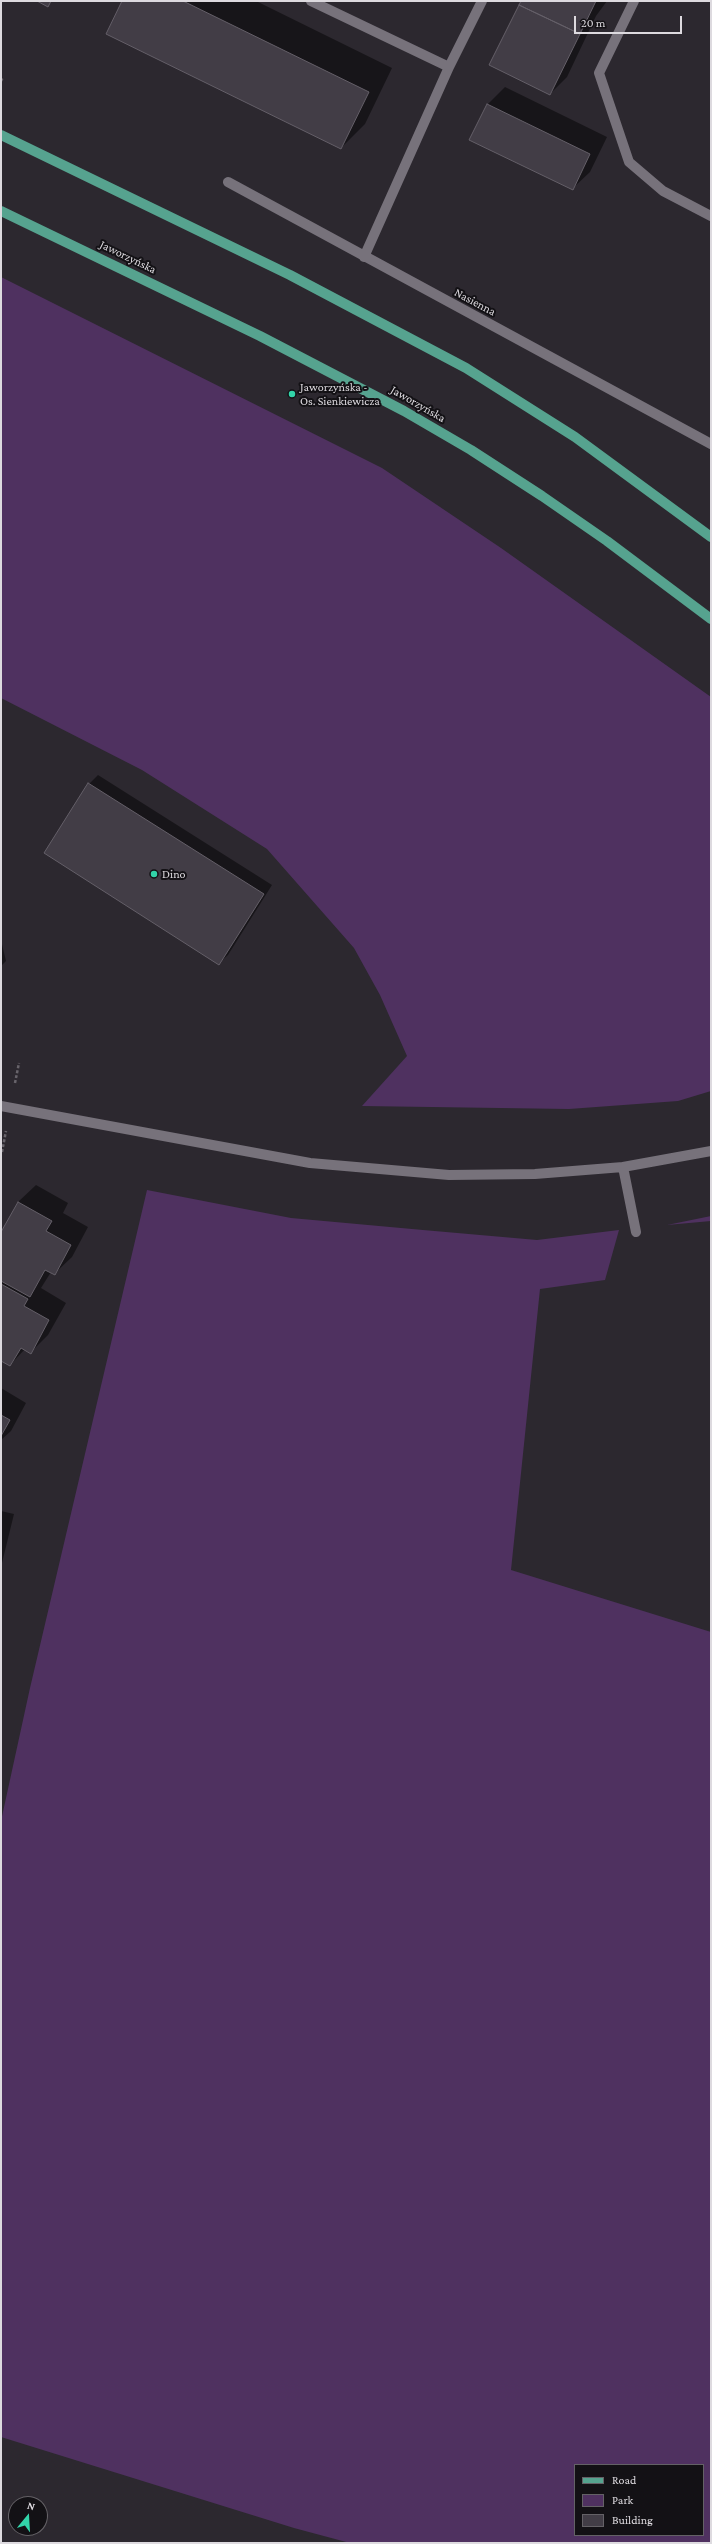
<!DOCTYPE html>
<html>
<head>
<meta charset="utf-8">
<style>
  body { margin:0 }
  #map { position:relative; width:712px; height:2544px; overflow:hidden; background:#2c282f; font-family:"Crimson Pro",serif }
  canvas { display:block }
  .frame { position:absolute; inset:0; border:2px solid #dddadf; pointer-events:none }
  .legend { position:absolute; left:574px; top:2464px; width:130px; height:72px; box-sizing:border-box; background:#131115; border:1px solid #646166; margin:0; padding:5px 7px; list-style:none; font-size:12px; color:#dddadf }
  .legend li { display:flex; align-items:center; gap:8px; height:20px }
  .legend b { width:20px; border:1px solid #646166 }
  .north { position:absolute; left:8px; top:2496px; width:40px; height:40px; box-sizing:border-box; background:#131115; border:1px solid #646166; border-radius:50%; rotate:18deg; font-size:11px; font-weight:700; line-height:16px; text-align:center; color:#dddadf }
  .north::after { content:''; display:block; margin:auto; width:14px; height:18px; background:#32d4a9; clip-path:polygon(50% 0,100% 100%,50% 72%,0 100%) }
  .scale { position:absolute; left:574px; top:16px; width:108px; height:18px; box-sizing:border-box; border:2px solid #dddadf; border-top:0; padding-left:5px; font-size:12px; line-height:14px; white-space:nowrap; color:#dddadf; -webkit-text-stroke:3px #131115; paint-order:stroke }
</style>
</head>
<body>
<div id="map">
<canvas width="712" height="2544"></canvas>
<div class="frame"></div>
<ul class="legend">
<li><b style="height:5px;background:#56a38f"></b>Road</li>
<li><b style="height:11px;background:#4f3160"></b>Park</li>
<li><b style="height:11px;background:#423d46"></b>Building</li>
</ul>
<div class="north">N</div>
<div class="scale">20 m</div>
</div>
<script>
const g = document.querySelector('canvas').getContext('2d');
g.lineJoin = 'round';
function paint(path, color) {
  g.fillStyle = color;
  g.fill(path, 'evenodd');
}
function poly(rows) {
  const path = new Path2D();
  for (const r of rows) {
    path.moveTo(r[0], r[1]);
    for (let i = 2; i < r.length; i += 2) path.lineTo(r[i], r[i + 1]);
  }
  return path;
}
function trace(path, color, width, dash) {
  g.strokeStyle = color;
  g.lineWidth = width;
  g.lineCap = dash ? 'butt' : 'round';
  g.setLineDash(dash || []);
  g.stroke(path);
}
function label(font, color, halo, rows, align = 'center') {
  g.font = font + ' "Crimson Pro",serif';
  g.lineWidth = 4;
  g.setLineDash([]);
  g.textBaseline = 'middle';
  g.strokeStyle = halo;
  g.fillStyle = color;
  for (const [text, x, y, turn = 0] of rows) {
    g.save();
    g.translate(x, y);
    g.rotate((+turn || 0) * Math.PI / 180);
    g.textAlign = isNaN(turn) ? turn : align;
    if (halo) g.strokeText(text, 0, 0);
    g.fillText(text, 0, 0);
    g.restore();
  }
}
paint(poly([
  [1,277,382,468,501,548,711,697,711,1091,678,1101,569,1109,362,1106,407,1056,380,995,354,948,267,849,142,770,1,698],
  [147,1190,291,1218,423,1230,537,1240,619,1230,605,1280,540,1289,511,1570,711,1632,711,2543,350,2543,294,2528,1,2437,1,1821,30,1688],
  [575,2465,703,2465,703,2535,575,2535],
  [711,1216,711,1221,667,1225]
]), '#4f3160');
paint(poly([
  [123,1,256,1,392,68,365,124,341,148],
  [522,1,607,1,596,16,567,77,550,94],
  [505,87,607,137,590,172,572,189,470,140,488,104],
  [98,775,272,885,228,955,219,963,89,784],
  [1,940,6,961,1,966],
  [36,1185,68,1203,63,1213,88,1227,72,1257,54,1274,51,1272,41,1288,66,1303,48,1335,31,1352,25,1349,10,1365,1,1360,1,1234,18,1202],
  [1,1388,26,1403,11,1431,1,1440],
  [1,1511,14,1514,1,1567]
]), '#0007');
const building = poly([
  [37,1,51,1,48,7,37,1],
  [122,1,183,1,369,92,341,149,106,34,122,1],
  [521,1,596,1,580,34,519,5,521,1],
  [519,5,580,34,550,95,489,65,519,5],
  [487,104,590,154,573,190,469,140,487,104],
  [88,783,264,894,219,965,44,853,88,783],
  [18,1202,52,1221,46,1231,71,1245,55,1275,45,1270,30,1297,1,1281,1,1232,18,1202],
  [1,1284,28,1299,24,1306,49,1320,31,1354,21,1348,10,1366,1,1361,1,1284],
  [1,1415,10,1420,1,1436,1,1415]
]);
paint(building, '#423d46');
trace(building, '#645f68', 1);
trace(poly([
  [1,81,3,77],
  [15,1083,19,1063],
  [2,1152,6,1131]
]), '#68646b', 2.5, [3, 2]);
trace(poly([
  [311,1,449,67],
  [634,1,599,73,629,162,663,191,711,216],
  [228,182,711,444],
  [364,257,449,67,482,1],
  [1,1106,310,1163,449,1175,535,1174,623,1167,711,1151],
  [623,1167,636,1232]
]), '#77727b', 10);
trace(poly([
  [1,135,290,275,466,368,575,437,711,537],
  [1,211,260,336,404,411,471,450,542,496,607,541,711,619]
]), '#56a38f', 10);
for (const [x, y, r, color] of [
  [292,394,4,"#32d4a9"],
  [154,874,4,"#32d4a9"]
]) {
  const dot = new Path2D();
  dot.arc(x, y, r, 0, 2 * Math.PI);
  g.fillStyle = color;
  g.fill(dot);
  trace(dot, '#131115', 1.5);
}
label('12px', '#dddadf', '#131115', [
  ["Jaworzyńska",128,257,26],
  ["Nasienna",475,302,28],
  ["Jaworzyńska",418,404,30]
]);
label('12px', '#dddadf', '#131115', [
  ["Jaworzyńska -",300,387],
  ["Os. Sienkiewicza",300,401],
  ["Dino",162,874]
], 'left');
</script>
</body>
</html>
